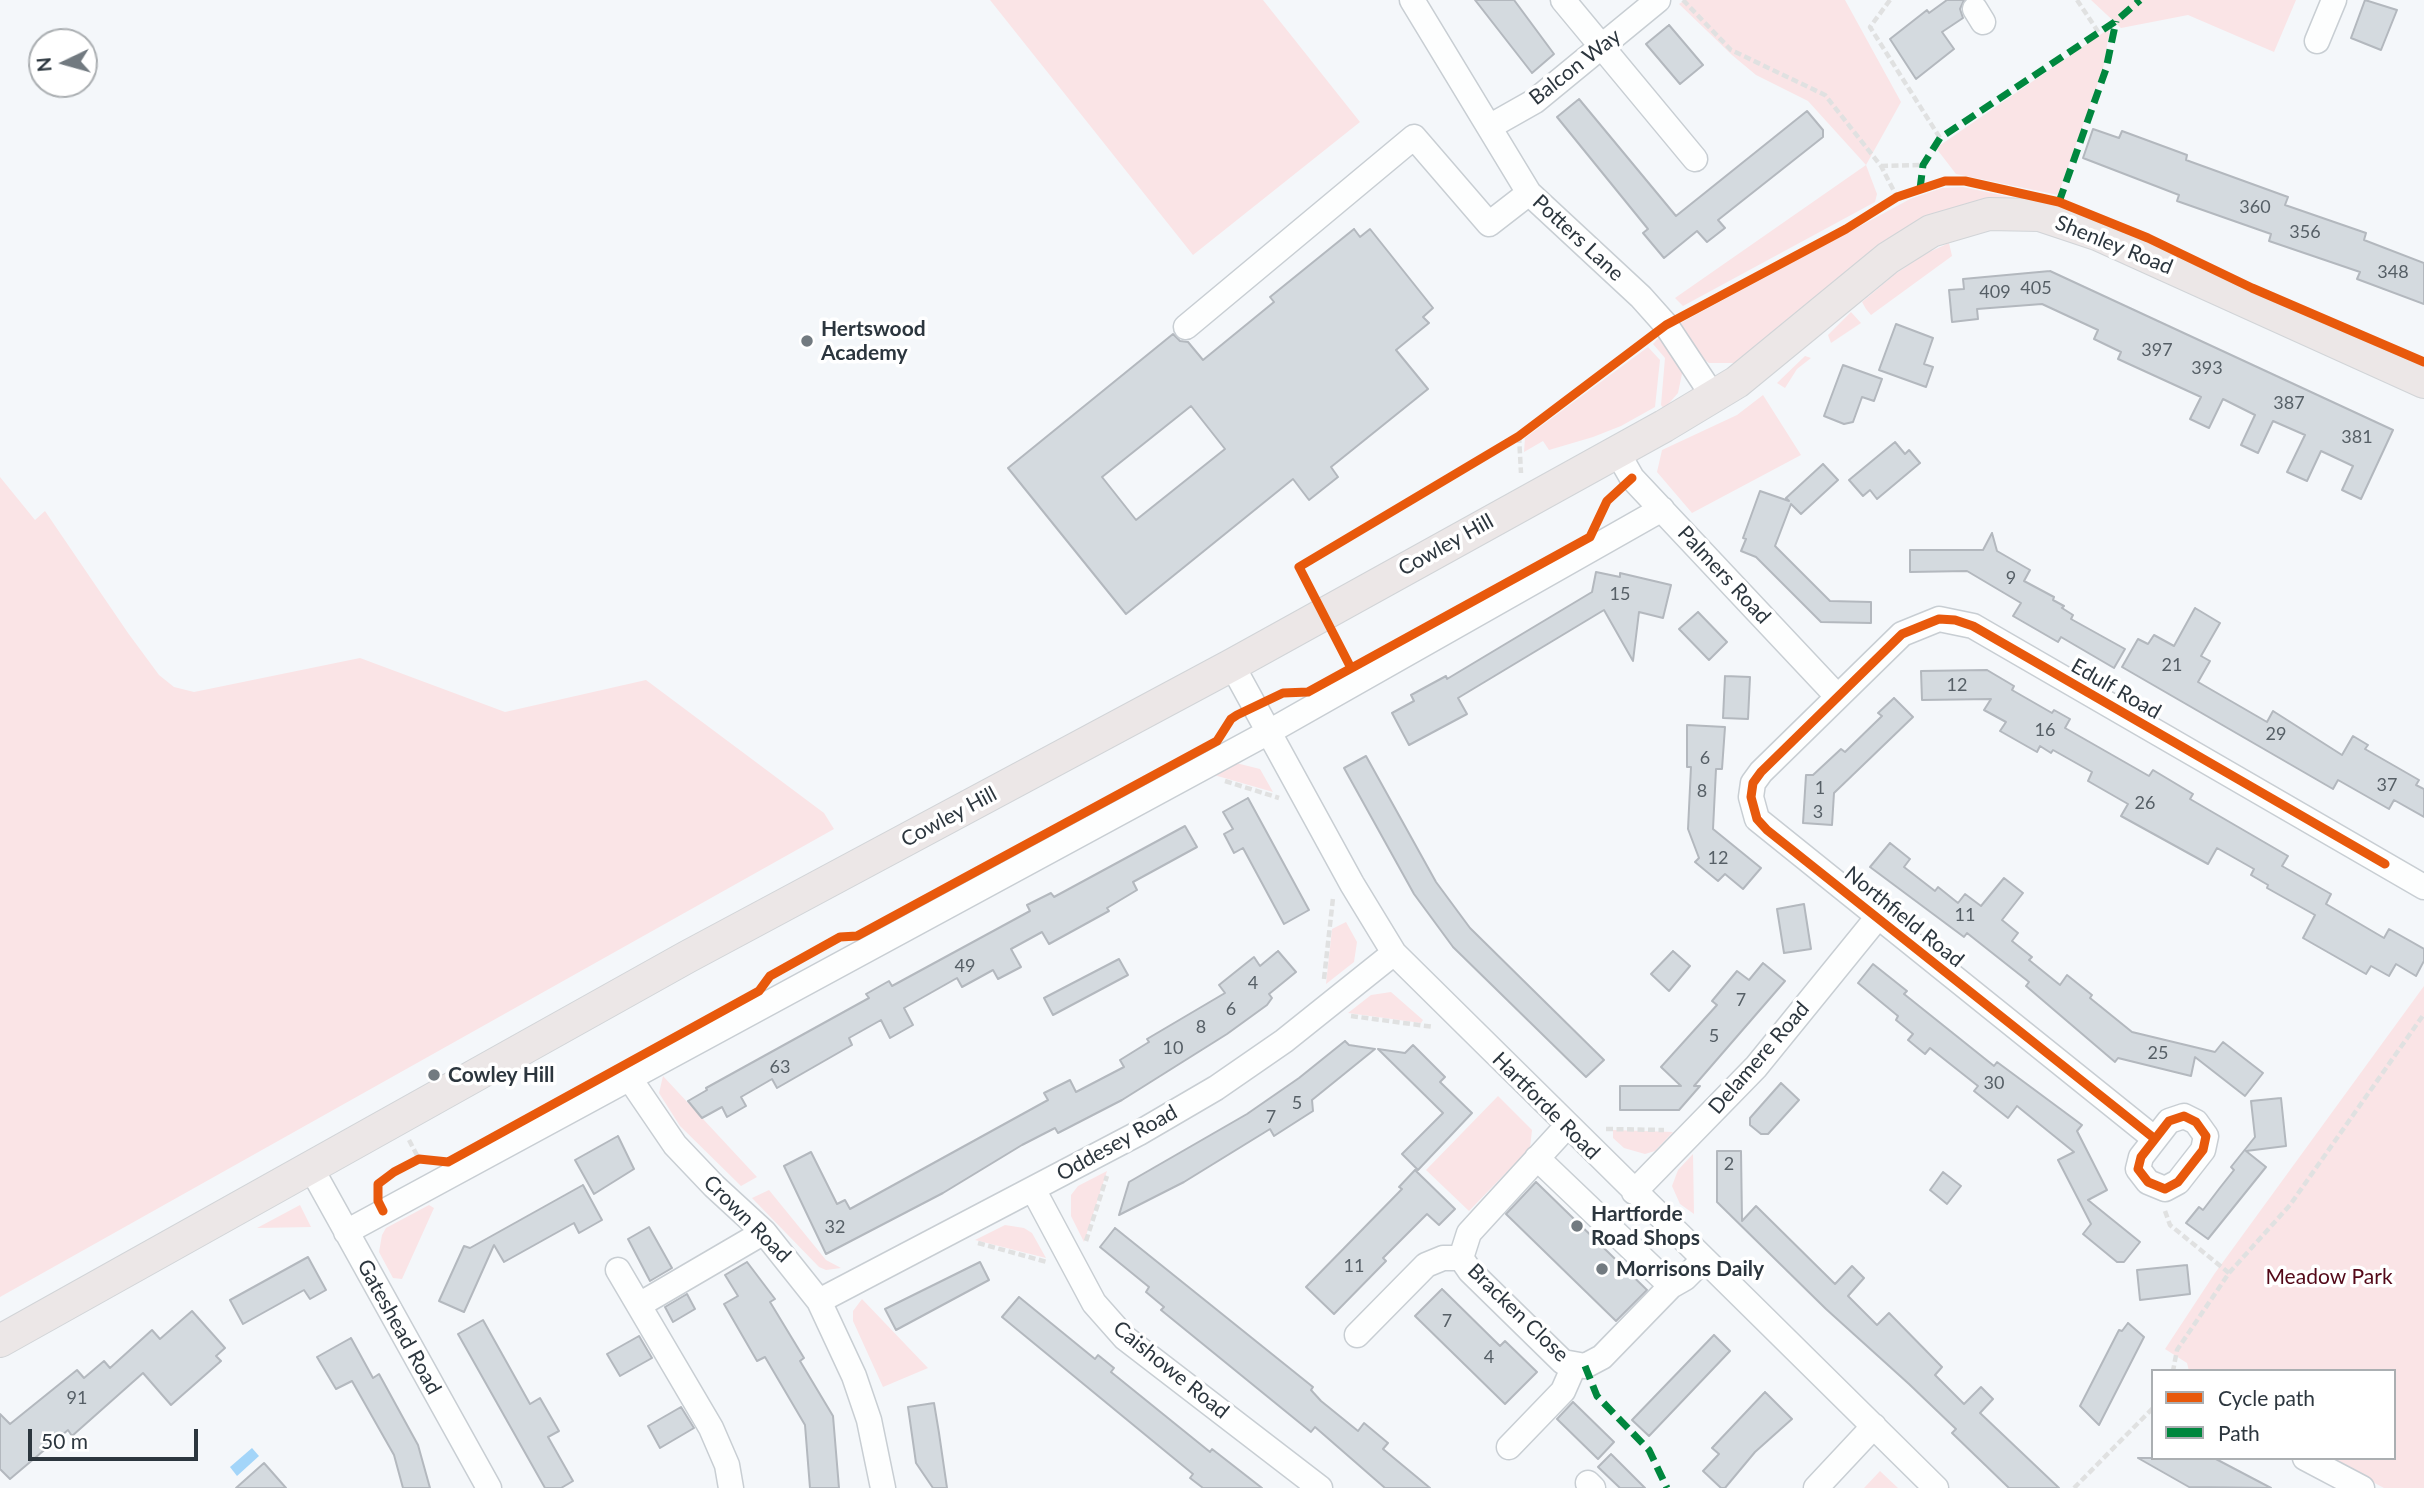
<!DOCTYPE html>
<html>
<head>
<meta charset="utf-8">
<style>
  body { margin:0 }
  #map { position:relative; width:2424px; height:1488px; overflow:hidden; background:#f4f7fa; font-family:Lato,sans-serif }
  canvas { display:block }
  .legend { position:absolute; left:2151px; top:1369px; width:245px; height:91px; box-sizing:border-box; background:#fff; border:2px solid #abafb2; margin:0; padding:9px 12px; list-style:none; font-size:21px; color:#2c363e }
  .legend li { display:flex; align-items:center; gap:14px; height:35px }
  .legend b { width:35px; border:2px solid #abafb2 }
  .north { position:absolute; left:28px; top:28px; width:70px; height:70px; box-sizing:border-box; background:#fff; border:2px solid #abafb2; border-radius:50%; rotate:265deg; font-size:19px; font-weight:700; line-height:28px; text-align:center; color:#2c363e }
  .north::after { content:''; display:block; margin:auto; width:24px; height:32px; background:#727a80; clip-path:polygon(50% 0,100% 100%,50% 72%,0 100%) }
  .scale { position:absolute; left:28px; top:1429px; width:170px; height:32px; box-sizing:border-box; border:4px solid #2c363e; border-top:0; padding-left:9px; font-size:21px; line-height:24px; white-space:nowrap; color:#2c363e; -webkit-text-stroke:5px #fff; paint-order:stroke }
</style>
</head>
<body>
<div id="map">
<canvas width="2424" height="1488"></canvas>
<ul class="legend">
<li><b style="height:9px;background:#e8590c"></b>Cycle path</li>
<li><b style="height:9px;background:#00873e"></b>Path</li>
</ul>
<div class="north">N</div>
<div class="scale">50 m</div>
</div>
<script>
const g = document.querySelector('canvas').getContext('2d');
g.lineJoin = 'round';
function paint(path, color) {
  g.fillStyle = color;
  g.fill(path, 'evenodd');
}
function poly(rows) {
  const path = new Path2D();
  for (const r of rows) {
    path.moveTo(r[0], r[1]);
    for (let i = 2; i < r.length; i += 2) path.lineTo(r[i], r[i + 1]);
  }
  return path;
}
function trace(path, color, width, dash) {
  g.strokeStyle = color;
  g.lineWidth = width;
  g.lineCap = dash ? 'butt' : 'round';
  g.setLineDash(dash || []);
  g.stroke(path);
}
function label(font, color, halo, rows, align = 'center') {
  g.font = font + ' Lato,sans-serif';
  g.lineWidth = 7;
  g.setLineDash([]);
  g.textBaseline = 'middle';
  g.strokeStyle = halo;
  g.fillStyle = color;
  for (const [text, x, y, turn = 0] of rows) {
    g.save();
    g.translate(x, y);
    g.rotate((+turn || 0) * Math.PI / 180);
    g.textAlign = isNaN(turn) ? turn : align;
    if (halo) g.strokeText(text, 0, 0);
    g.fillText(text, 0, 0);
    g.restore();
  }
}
paint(poly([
  [990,0,1263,0,1360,122,1193,255],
  [1685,0,1845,0,1901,102,1866,165,1877,194,1875,202,1683,306,1675,298,1866,165,1808,101,1756,75,1732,55,1679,4],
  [2091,0,2296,0,2274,52,2188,15,2121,28],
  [2110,28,2103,69,2058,195,1956,174,1936,148],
  [1963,187,2024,200,1976,203,1735,363,1709,363,1700,357,1677,325,1910,199,1942,188],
  [1949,243,1952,256,1871,315,1866,309,1862,302,1895,274,1925,254],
  [1851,312,1861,323,1831,343,1828,335],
  [1661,335,1683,369,1678,393,1664,409,1661,405,1665,358,1653,344],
  [1648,347,1660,360,1655,407,1621,426,1593,437,1549,450,1543,441,1524,452,1525,438],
  [1805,356,1811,358,1797,369,1785,388,1777,383],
  [1763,395,1801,455,1692,513,1657,472,1662,450,1737,415],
  [0,477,35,520,45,511,128,633,159,675,174,687,194,692,360,658,505,712,646,680,824,813,834,829,0,1297],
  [1236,763,1260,769,1273,792,1214,775],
  [1346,922,1357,942,1354,962,1326,984,1332,929],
  [2424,986,2424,1488,2384,1488,2327,1458,2394,1458,2394,1371,2189,1371,2187,1363,2165,1349,2215,1273],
  [1391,992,1423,1020,1421,1023,1348,1013,1371,995],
  [663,1076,757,1177,741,1186,680,1126,659,1093],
  [1498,1096,1532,1130,1530,1148,1469,1211,1426,1170],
  [1613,1130,1673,1132,1655,1151,1645,1154,1624,1148,1613,1138],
  [1693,1154,1694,1214,1680,1204,1672,1186,1678,1170],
  [1107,1171,1084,1242,1071,1216,1071,1195,1078,1186],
  [769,1190,826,1260,841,1268,826,1270,819,1267,752,1198],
  [300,1205,311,1227,257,1228],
  [429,1205,434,1208,402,1279,393,1278,379,1252,382,1235,386,1228],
  [1005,1225,1024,1228,1032,1233,1046,1258,975,1240],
  [862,1299,928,1368,883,1387,853,1321,853,1311],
  [1880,1471,1898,1488,1864,1488]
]), '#fae4e6');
paint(poly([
  [252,1448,259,1456,237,1476,230,1467]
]), '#a3d5f9');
const building = poly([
  [1475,0,1514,0,1554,54,1532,73,1475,0],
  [1947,0,1964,0,1960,9,1963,18,1942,32,1954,49,1916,79,1890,39,1927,10,1929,13,1947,0],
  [2365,0,2397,10,2381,50,2351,38,2365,0],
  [1669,25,1703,65,1680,84,1646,44,1669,25],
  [1579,99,1676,216,1807,111,1823,130,1823,137,1718,220,1725,228,1707,242,1697,231,1664,258,1643,233,1648,229,1557,117,1579,99],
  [2093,129,2119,138,2122,131,2187,155,2186,160,2288,197,2285,205,2366,233,2364,240,2424,263,2424,304,2357,279,2360,272,2269,241,2271,234,2177,201,2179,195,2083,158,2093,129],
  [1354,229,1360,237,1370,229,1433,308,1423,317,1429,323,1396,350,1428,389,1331,467,1338,477,1309,500,1293,479,1126,614,1008,468,1173,334,1180,341,1188,342,1203,360,1274,302,1270,297,1354,229],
  [1191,406,1225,449,1136,520,1102,477,1191,406],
  [2050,271,2393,430,2361,499,2342,490,2353,466,2321,451,2307,481,2287,472,2305,435,2273,421,2258,453,2241,445,2255,415,2223,399,2209,428,2190,419,2201,397,2118,359,2121,352,2094,339,2098,330,2042,304,1977,309,1978,319,1952,322,1949,290,1964,289,1963,279,2050,271],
  [1896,324,1933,338,1924,364,1933,367,1926,387,1879,370,1896,324],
  [1843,365,1882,379,1874,401,1862,397,1853,422,1844,424,1824,416,1843,365],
  [1895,442,1905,454,1909,450,1920,463,1877,499,1870,490,1863,496,1849,480,1895,442],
  [1823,464,1838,480,1801,514,1791,504,1775,546,1830,601,1871,602,1871,623,1821,622,1756,557,1741,551,1746,539,1743,538,1760,491,1789,501,1786,498,1823,464],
  [1992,533,1997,551,2030,570,2024,581,2054,597,2053,600,2064,606,2062,608,2073,615,2071,619,2125,649,2114,668,2061,637,2058,642,2013,616,2021,603,1967,571,1910,572,1910,550,1983,550,1992,533],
  [1596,572,1620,577,1620,573,1671,585,1663,618,1639,612,1633,661,1604,610,1458,698,1467,714,1409,745,1392,713,1414,701,1411,695,1446,676,1447,679,1592,592,1596,572],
  [2195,608,2220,623,2201,656,2210,661,2198,682,2267,722,2273,711,2342,755,2353,736,2368,745,2365,749,2419,780,2416,785,2424,789,2424,817,2394,800,2389,809,2338,780,2333,789,2122,667,2138,639,2148,644,2154,635,2174,646,2195,608],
  [1698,612,1727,642,1709,660,1679,629,1698,612],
  [1987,670,2014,686,2012,690,2052,713,2054,710,2070,719,2065,728,2149,776,2153,770,2193,794,2190,799,2288,856,2282,866,2331,894,2326,904,2384,938,2389,929,2424,949,2424,961,2416,976,2396,964,2389,976,2371,966,2366,974,2303,938,2315,915,2267,888,2268,885,2251,875,2254,869,2217,848,2208,864,2121,816,2128,804,2088,781,2092,772,2053,750,2051,753,2040,746,2037,752,2000,731,2006,722,1984,710,1991,699,1922,700,1921,671,1987,670],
  [1725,676,1750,677,1748,719,1723,718,1725,676],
  [1894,698,1913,717,1834,793,1832,825,1803,823,1806,775,1813,775,1841,749,1845,752,1882,716,1878,713,1894,698],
  [1687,725,1725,727,1722,769,1716,769,1713,829,1761,868,1743,889,1725,874,1718,881,1695,862,1699,858,1688,829,1691,767,1687,767,1687,725],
  [1366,756,1436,882,1470,928,1604,1060,1586,1077,1453,947,1414,894,1344,768,1366,756],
  [1248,798,1309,910,1284,924,1243,848,1234,853,1224,834,1233,829,1223,812,1248,798],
  [1185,826,1197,847,1133,882,1137,890,1107,908,1109,911,1049,944,1042,932,1011,949,1021,967,998,979,993,970,962,987,957,978,904,1008,913,1025,890,1038,881,1020,849,1038,852,1045,777,1088,772,1079,741,1097,746,1106,727,1117,722,1107,702,1118,688,1101,707,1090,706,1088,869,998,866,994,889,981,892,986,1030,911,1027,905,1051,893,1054,897,1185,826],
  [1890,843,1910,859,1904,867,1935,891,1938,887,1958,903,1965,894,1981,906,2004,878,2023,893,2002,920,2018,933,2012,941,2032,957,2029,960,2060,985,2067,975,2092,995,2090,998,2132,1032,2215,1052,2223,1042,2263,1073,2245,1096,2195,1057,2191,1076,2118,1058,2115,1062,2026,986,2029,982,1967,933,1964,937,1870,867,1890,843],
  [1804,904,1811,949,1784,953,1777,909,1804,904],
  [1278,951,1296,972,1269,994,1272,998,1267,1005,1227,1034,1122,1100,1058,1133,1055,1128,1022,1145,943,1193,826,1254,784,1166,811,1152,837,1204,845,1200,850,1209,1048,1100,1044,1093,1070,1080,1076,1092,1124,1067,1120,1060,1149,1042,1147,1039,1225,993,1219,985,1254,957,1260,966,1278,951],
  [1673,951,1690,966,1669,991,1651,974,1673,951],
  [1119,959,1128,975,1053,1015,1044,998,1119,959],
  [1763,963,1785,981,1694,1086,1700,1086,1679,1110,1620,1110,1620,1086,1681,1086,1661,1067,1717,1005,1712,1001,1737,971,1749,980,1763,963],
  [1873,964,1907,991,1904,994,1994,1066,1997,1062,2082,1125,2077,1131,2107,1190,2088,1200,2140,1242,2124,1262,2117,1262,2083,1234,2091,1224,2058,1160,2074,1152,2017,1106,2008,1118,1974,1091,1978,1086,1930,1048,1925,1054,1908,1040,1913,1034,1896,1020,1898,1016,1858,983,1873,964],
  [1345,1041,1349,1045,1375,1049,1312,1100,1313,1111,1274,1136,1270,1129,1184,1182,1119,1215,1129,1182,1247,1114,1299,1078,1345,1041],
  [1413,1045,1445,1077,1440,1082,1472,1113,1418,1170,1402,1154,1443,1113,1378,1049,1405,1053,1413,1045],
  [1781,1083,1799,1100,1768,1134,1761,1134,1750,1125,1750,1118,1781,1083],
  [2281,1098,2286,1146,2246,1151,2266,1167,2208,1239,2186,1223,2199,1207,2203,1210,2219,1189,2234,1170,2231,1167,2255,1137,2251,1101,2281,1098],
  [618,1136,634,1169,594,1194,575,1160,618,1136],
  [1717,1151,1741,1151,1742,1221,1756,1206,1835,1284,1852,1266,1864,1278,1848,1296,1877,1325,1889,1313,1942,1367,1935,1375,1964,1404,1981,1387,1993,1399,1980,1413,2059,1488,2009,1488,1952,1433,1956,1429,1909,1384,1826,1309,1717,1202,1717,1151],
  [1415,1170,1455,1209,1439,1225,1427,1214,1383,1258,1386,1261,1334,1314,1306,1287,1402,1189,1399,1187,1415,1170],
  [1943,1172,1961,1186,1947,1204,1930,1190,1943,1172],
  [1536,1182,1647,1290,1616,1321,1506,1214,1536,1182],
  [583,1185,602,1220,579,1233,574,1223,504,1262,494,1245,464,1312,439,1301,464,1246,470,1248,583,1185],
  [649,1227,672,1268,650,1281,628,1239,649,1227],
  [1115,1228,1313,1387,1311,1390,1321,1401,1358,1431,1364,1423,1388,1443,1383,1449,1430,1488,1385,1488,1315,1427,1311,1432,1161,1310,1164,1307,1146,1292,1149,1287,1100,1247,1115,1228],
  [308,1257,326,1290,310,1299,304,1290,243,1324,230,1300,308,1257],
  [747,1262,775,1299,770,1302,804,1358,800,1361,833,1416,839,1488,810,1488,805,1425,765,1357,757,1361,724,1304,738,1296,725,1275,747,1262],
  [980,1262,989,1280,896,1330,885,1309,980,1262],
  [2187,1265,2190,1294,2140,1300,2137,1270,2187,1265],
  [1442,1289,1500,1346,1505,1341,1537,1372,1505,1404,1415,1316,1442,1289],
  [687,1294,695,1309,673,1322,665,1307,687,1294],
  [1019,1297,1095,1359,1098,1355,1114,1368,1111,1372,1210,1452,1212,1449,1262,1488,1203,1488,1190,1478,1193,1474,1002,1317,1019,1297],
  [192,1311,225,1348,216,1356,221,1361,171,1405,143,1373,72,1436,68,1430,10,1479,0,1469,0,1414,10,1424,77,1370,84,1378,104,1361,110,1368,152,1330,160,1339,192,1311],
  [483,1320,530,1404,540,1398,559,1431,548,1437,573,1481,561,1488,545,1488,458,1334,483,1320],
  [2128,1323,2144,1337,2099,1425,2080,1406,2119,1330,2122,1331,2128,1323],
  [1714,1335,1730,1351,1649,1436,1632,1420,1714,1335],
  [639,1336,652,1358,620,1376,607,1354,639,1336],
  [351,1338,373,1378,379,1374,418,1445,430,1488,403,1488,394,1455,352,1381,336,1389,317,1357,351,1338],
  [1765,1392,1792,1419,1755,1452,1725,1488,1721,1488,1703,1471,1719,1454,1712,1448,1765,1392],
  [1573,1402,1614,1442,1598,1459,1557,1419,1573,1402],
  [934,1403,939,1433,947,1488,933,1488,916,1463,908,1407,934,1403],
  [681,1407,694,1428,660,1448,648,1426,681,1407],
  [1611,1454,1645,1488,1620,1488,1598,1467,1611,1454],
  [2138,1458,2214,1458,2271,1488,2189,1487,2138,1458],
  [264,1463,286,1488,236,1488,264,1463]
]);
paint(building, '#d4dadf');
trace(building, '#b3b8be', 2);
const minor = poly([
  [1412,0,1529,193,1641,297,1666,325,1713,396],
  [1563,0,1695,159],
  [1975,9,1983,22],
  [2317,41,2334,0],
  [1489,127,1535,101,1658,0],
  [1186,327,1414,137,1489,224,1529,193],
  [1616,450,1632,478,1837,696],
  [1232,665,1352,884,1394,953,1936,1488],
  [630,1079,675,1145,714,1186,764,1232,819,1301,854,1376,869,1420,883,1488],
  [1567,1126,1469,1233,1461,1258,1470,1271,1563,1362,1585,1366,1602,1357,1671,1286,1685,1278,1703,1260],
  [2155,1139,2141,1157,2138,1169,2148,1182,2165,1189,2178,1182,2203,1150,2206,1136,2196,1122,2184,1116,2169,1121,2155,1139,1757,819,1751,797,1753,783,1761,772,1902,634,1939,619,1973,626,2424,887],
  [1537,1158,1671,1286],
  [310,1166,489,1488],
  [1033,1189,1094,1303,1125,1338,1320,1488],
  [1634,1192,1756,1067,1877,918],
  [346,1232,1267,733,1662,509],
  [618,1270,711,1428,727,1465,731,1488],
  [819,1301,1139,1133,1216,1088,1284,1041,1394,953],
  [639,1305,764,1232],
  [1357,1335,1426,1265,1443,1258,1461,1258],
  [1509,1447,1563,1391,1574,1366],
  [2305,1458,2362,1488],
  [1588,1483,1593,1488],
  [1816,1488,1874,1426]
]);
const major = poly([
  [0,1341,687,957,1232,665,1664,426,1737,382,1888,258,1931,231,1989,214,2040,215,2097,234,2424,382]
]);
trace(minor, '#c8ced3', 27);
trace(major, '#d1d4d7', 34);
trace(poly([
  [1683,0,1731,50,1825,95,1881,166,1897,197],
  [1890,0,1870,27,1940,138],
  [2077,0,2099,33],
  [1881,166,1923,165],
  [1519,436,1521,473],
  [1225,781,1279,798],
  [1324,979,1333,898],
  [1351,1016,1434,1027],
  [1606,1129,1664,1130],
  [409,1140,419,1159],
  [2165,1211,2170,1225,2229,1273,2177,1350,2173,1371],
  [1086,1241,1107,1176],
  [978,1243,1047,1262],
  [2229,1273,2290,1205,2424,1014],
  [2074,1488,2153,1408]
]), '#e0e1e1', 4.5, [7, 3.5]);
trace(minor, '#fdfefe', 24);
trace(major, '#ece7e7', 32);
trace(poly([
  [1920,189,1923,165,1940,138,2116,21,2140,0],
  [2059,202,2106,69,2116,21],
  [1585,1366,1597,1396,1649,1450,1667,1488]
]), '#00873e', 7, [14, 7]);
trace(poly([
  [1351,668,1299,567,1519,436,1666,325,1846,229,1897,197,1945,181,1965,181,2059,202,2148,238,2252,288,2424,362],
  [2155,1139,2141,1157,2138,1169,2148,1182,2165,1189,2178,1182,2203,1150,2206,1136,2196,1122,2184,1116,2169,1121,2155,1139,1767,830,1757,819,1751,797,1753,783,1761,772,1902,634,1939,619,1955,620,1973,626,2385,864],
  [383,1211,378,1201,378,1184,394,1172,419,1159,448,1162,759,991,770,976,840,937,857,936,1217,741,1231,719,1237,715,1283,693,1308,692,1590,537,1607,501,1632,478]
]), '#e8590c', 9);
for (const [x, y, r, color] of [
  [807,341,7,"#727a80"],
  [434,1075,7,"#727a80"],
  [1577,1226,7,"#727a80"],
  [1602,1269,7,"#727a80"]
]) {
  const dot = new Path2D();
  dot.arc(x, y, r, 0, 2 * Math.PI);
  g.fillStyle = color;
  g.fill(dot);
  trace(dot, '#fff', 2.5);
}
label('18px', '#565f66', null, [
  ["360",2255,207],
  ["356",2305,232],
  ["348",2393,272],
  ["405",2036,288],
  ["409",1995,292],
  ["397",2157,350],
  ["393",2207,368],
  ["387",2289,403],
  ["381",2357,437],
  ["9",2011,578],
  ["15",1620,594],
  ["21",2172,665],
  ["12",1957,685],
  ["16",2045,730],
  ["29",2276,734],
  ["6",1705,758],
  ["37",2387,785],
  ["1",1820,788],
  ["8",1702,791],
  ["26",2145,803],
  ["3",1818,812],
  ["12",1718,858],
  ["11",1965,915],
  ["49",965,966],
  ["4",1253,983],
  ["7",1741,1000],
  ["6",1231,1009],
  ["8",1201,1027],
  ["5",1714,1036],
  ["10",1173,1048],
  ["25",2158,1053],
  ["63",780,1067],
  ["30",1994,1083],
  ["5",1297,1103],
  ["7",1271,1117],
  ["2",1729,1164],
  ["32",835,1227],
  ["11",1354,1266],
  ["7",1447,1321],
  ["4",1489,1357],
  ["91",77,1398]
]);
label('21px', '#2c363e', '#fff', [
  ["Balcon Way",1575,67,-38],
  ["Potters Lane",1578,238,43],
  ["Shenley Road",2114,245,22],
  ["Cowley Hill",1446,545,-29],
  ["Palmers Road",1724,575,47],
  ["Edulf Road",2116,689,30],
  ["Cowley Hill",949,817,-28],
  ["Northfield Road",1904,917,39],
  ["Delamere Road",1759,1058,-49],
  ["Hartforde Road",1546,1106,45],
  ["Oddesey Road",1117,1143,-29],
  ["Crown Road",747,1219,45],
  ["Bracken Close",1518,1313,44],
  ["Gateshead Road",399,1327,61],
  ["Caishowe Road",1171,1370,39]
]);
label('bold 21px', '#2c363e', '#fff', [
  ["Hertswood",821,329],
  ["Academy",821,353],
  ["Cowley Hill",448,1075],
  ["Hartforde",1591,1214],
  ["Road Shops",1591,1238],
  ["Morrisons Daily",1616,1269]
], 'left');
label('21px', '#530818', '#fff', [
  ["Meadow Park",2329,1277]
]);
</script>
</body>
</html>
